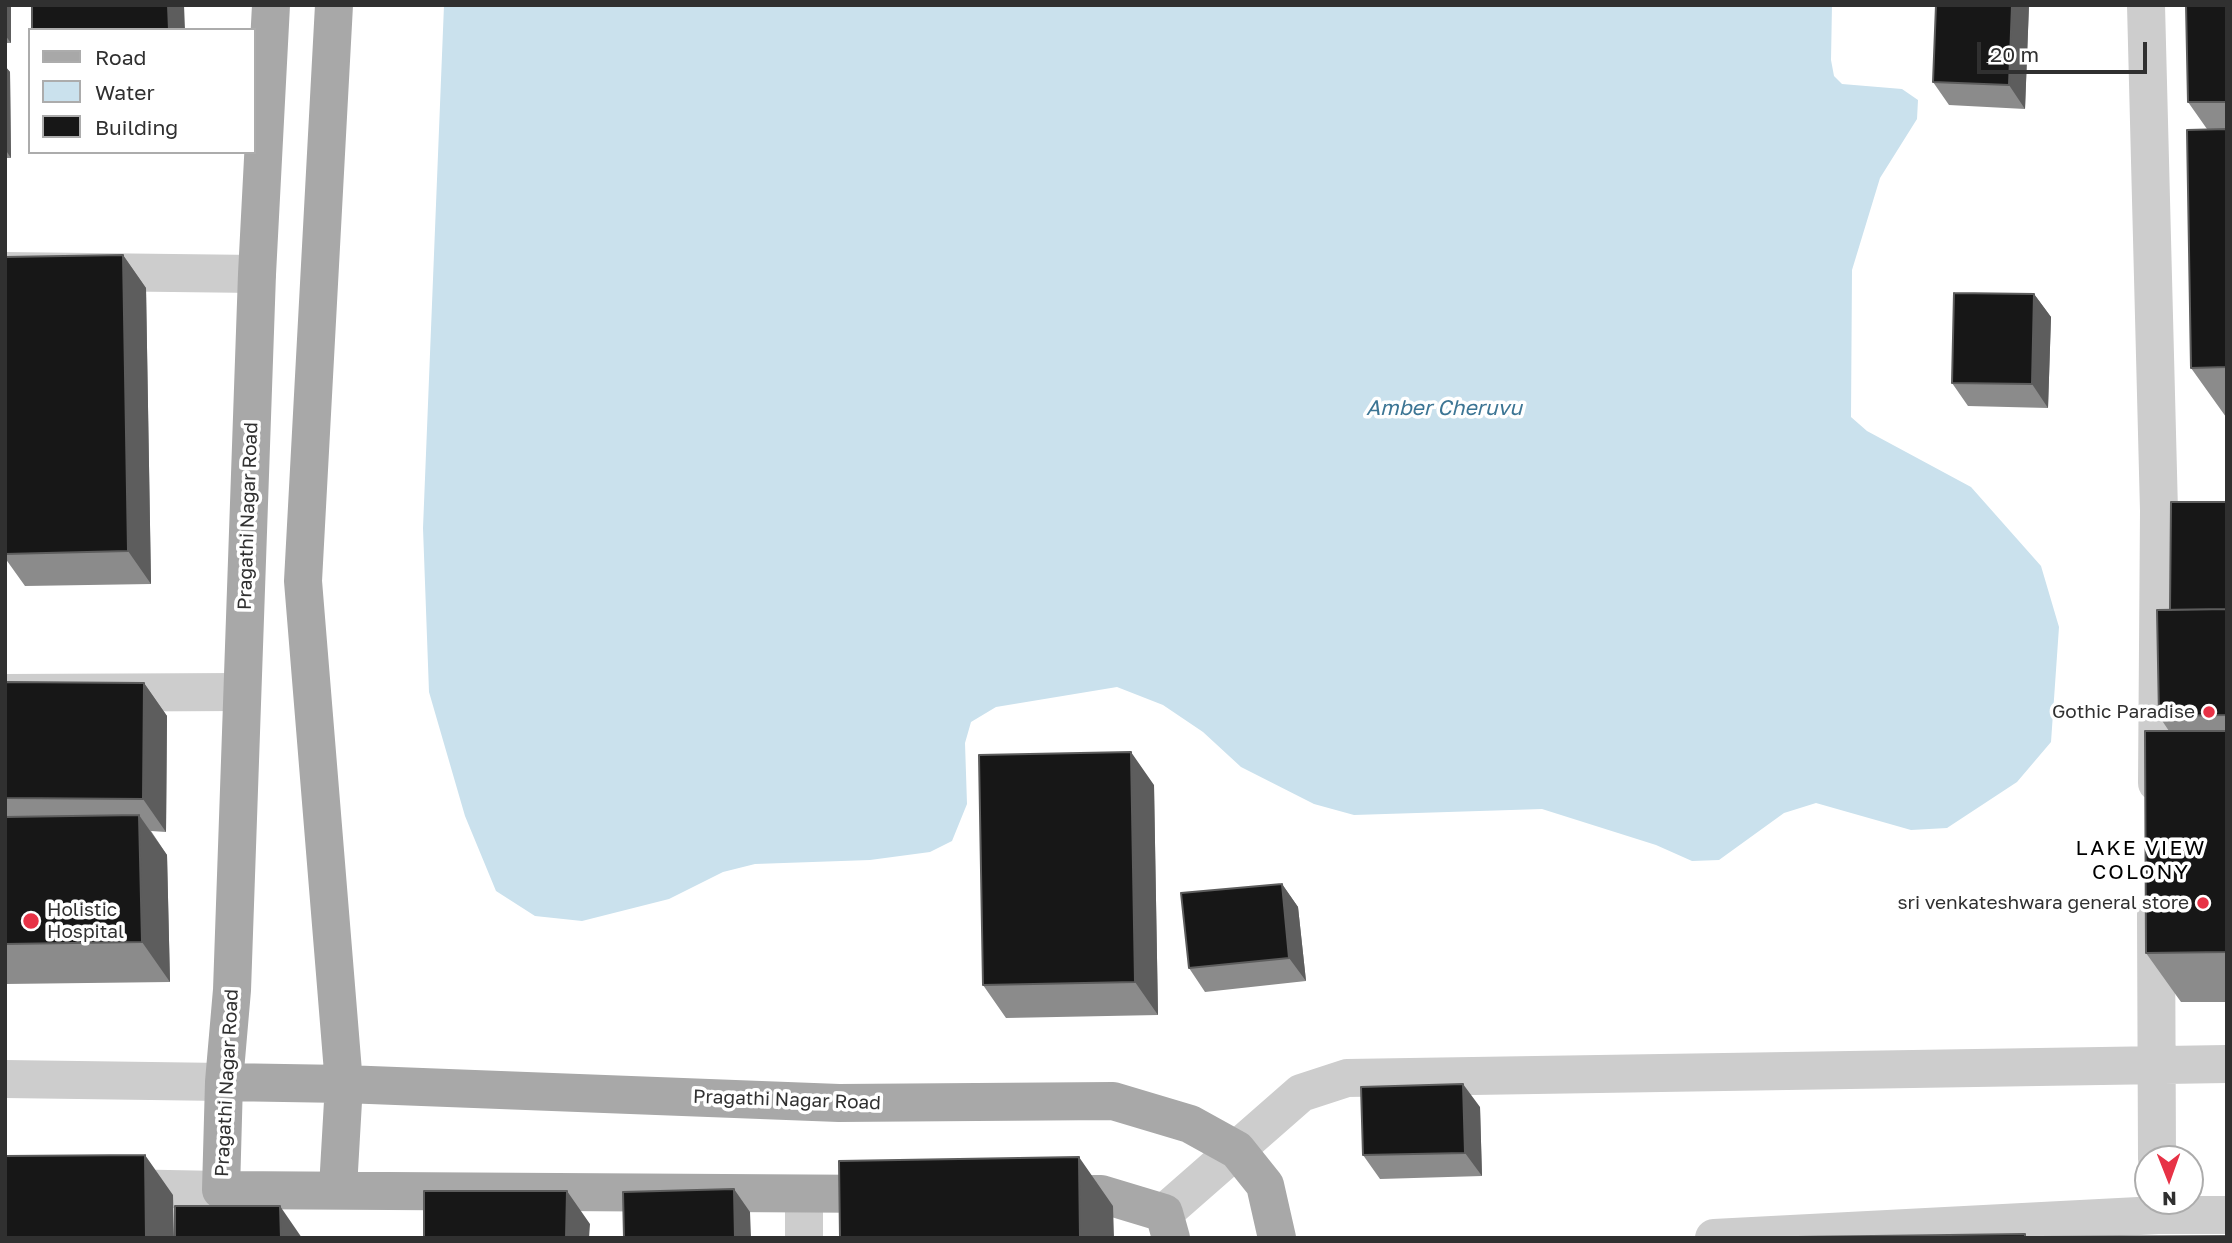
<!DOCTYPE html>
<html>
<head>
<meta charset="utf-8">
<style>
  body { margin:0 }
  #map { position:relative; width:2232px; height:1243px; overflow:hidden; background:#fff; font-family:"Golos Text",sans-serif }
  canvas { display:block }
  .frame { position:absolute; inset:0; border:7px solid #303030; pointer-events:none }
  .legend { position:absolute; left:28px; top:28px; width:228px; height:126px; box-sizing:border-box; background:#fff; border:2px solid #acacac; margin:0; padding:9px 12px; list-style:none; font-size:21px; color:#303030 }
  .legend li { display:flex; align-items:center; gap:14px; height:35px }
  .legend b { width:35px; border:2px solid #acacac }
  .north { position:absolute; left:2134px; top:1145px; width:70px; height:70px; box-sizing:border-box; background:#fff; border:2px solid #acacac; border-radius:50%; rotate:179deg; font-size:19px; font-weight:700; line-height:28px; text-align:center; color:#303030 }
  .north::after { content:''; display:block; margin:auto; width:24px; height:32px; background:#e73246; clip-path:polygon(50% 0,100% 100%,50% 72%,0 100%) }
  .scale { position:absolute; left:1977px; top:42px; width:170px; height:32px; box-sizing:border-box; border:4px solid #303030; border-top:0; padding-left:9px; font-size:21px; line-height:24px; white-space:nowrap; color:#303030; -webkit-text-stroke:5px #fff; paint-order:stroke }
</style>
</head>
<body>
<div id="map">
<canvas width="2232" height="1243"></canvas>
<div class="frame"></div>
<ul class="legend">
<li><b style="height:9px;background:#a8a8a8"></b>Road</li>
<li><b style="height:19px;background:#cae1ed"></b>Water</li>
<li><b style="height:19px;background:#171717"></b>Building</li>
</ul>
<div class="north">N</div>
<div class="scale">20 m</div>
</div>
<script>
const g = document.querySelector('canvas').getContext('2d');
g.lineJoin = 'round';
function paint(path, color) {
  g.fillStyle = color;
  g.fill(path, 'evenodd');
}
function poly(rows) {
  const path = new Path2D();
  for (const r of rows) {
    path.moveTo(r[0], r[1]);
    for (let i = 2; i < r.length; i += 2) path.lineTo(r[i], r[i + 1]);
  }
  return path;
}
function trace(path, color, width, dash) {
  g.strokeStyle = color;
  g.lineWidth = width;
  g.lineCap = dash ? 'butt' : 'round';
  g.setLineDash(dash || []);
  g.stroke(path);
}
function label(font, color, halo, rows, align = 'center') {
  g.font = font + ' "Golos Text",sans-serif';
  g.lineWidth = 7;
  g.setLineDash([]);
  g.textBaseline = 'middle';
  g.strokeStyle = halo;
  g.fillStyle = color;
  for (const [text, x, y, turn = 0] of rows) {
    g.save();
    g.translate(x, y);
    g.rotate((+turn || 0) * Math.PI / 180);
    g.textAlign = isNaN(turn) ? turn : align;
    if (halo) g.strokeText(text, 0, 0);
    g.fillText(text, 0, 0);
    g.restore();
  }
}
paint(poly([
  [444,5,1832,5,1831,60,1834,76,1842,84,1902,89,1918,100,1917,119,1880,178,1852,270,1851,417,1867,431,1971,487,2041,566,2059,627,2051,742,2017,782,1947,828,1911,830,1816,803,1784,813,1719,860,1692,861,1656,845,1542,809,1354,815,1314,804,1241,767,1203,732,1163,705,1117,687,996,707,971,722,965,743,967,804,952,841,930,852,870,860,755,864,723,872,669,899,582,921,535,916,496,891,465,816,429,692,423,528]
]), '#cae1ed');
trace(poly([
  [2146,5,2159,511,2157,783],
  [5,271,257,274],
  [5,693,241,692],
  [2156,914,2157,1159],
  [5,1079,224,1082],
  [116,1188,221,1190],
  [1164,1213,1301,1093,1347,1078,2227,1064],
  [2158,1215,2227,1215],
  [804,1238,804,1194],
  [1714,1238,2158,1215,2158,1201]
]), '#cdcdcd', 38);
trace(poly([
  [271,5,257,274,232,990,224,1082,221,1190,892,1194],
  [334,5,303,581,344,1084,839,1103,1113,1101,1190,1124,1237,1150,1265,1185,1277,1238],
  [224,1082,344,1084,338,1188],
  [1054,1194,1101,1194,1164,1213,1171,1238]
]), '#a8a8a8', 38);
paint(poly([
  [5,5,11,5,11,43,5,43],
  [1936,5,2029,5,2025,109,1949,105,1933,82],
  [2227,5,2227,417,2226,417,2191,368,2207,129,2188,102],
  [5,66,10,72,11,158,5,158],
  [123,255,146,288,151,584,25,586,5,558,5,257],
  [2034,294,2051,317,2048,408,1968,406,1952,383],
  [2227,502,2227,1002,2181,1002,2146,953,2169,731,2159,716,2170,610],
  [5,682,144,683,167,716,166,832,151,831,167,855,170,982,5,984],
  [1154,785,1158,1015,1006,1018,983,985],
  [1282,884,1298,907,1306,981,1205,992,1189,968],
  [1480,1107,1482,1176,1380,1179,1363,1155]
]), '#8b8b8b');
paint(poly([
  [5,5,11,5,11,43,5,35],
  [168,5,184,5,185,30,169,30],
  [2012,5,2029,5,2025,109,2009,85],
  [5,66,10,72,11,158,5,149],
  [123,255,146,288,151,584,128,551],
  [2034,294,2051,317,2048,408,2032,384],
  [144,683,167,716,166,832,143,799],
  [1131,752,1154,785,1158,1015,1135,982],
  [139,815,167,855,170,982,142,942],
  [1282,884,1298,907,1306,981,1289,958],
  [1463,1084,1480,1107,1482,1176,1465,1153],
  [145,1155,173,1195,174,1238,146,1238],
  [1079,1157,1113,1206,1114,1238,1080,1238],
  [734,1189,750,1212,751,1238,735,1238],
  [567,1191,590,1224,589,1238,566,1238],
  [280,1206,302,1238,281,1238]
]), '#5d5d5d');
const building = poly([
  [32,5,168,5,169,30,32,30,32,5],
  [1936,5,2012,5,2009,85,1933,82,1936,5],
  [2186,5,2227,5,2227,102,2188,102,2186,5],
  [2227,129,2227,367,2191,368,2187,130,2227,129],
  [123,255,128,551,5,554,5,257,123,255],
  [1954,293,2034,294,2032,384,1952,383,1954,293],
  [2171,502,2227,502,2227,609,2170,610,2171,502],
  [2227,609,2227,715,2159,716,2157,610,2227,609],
  [5,682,144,683,143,799,5,798,5,682],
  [2145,731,2227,731,2227,952,2146,953,2145,731],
  [1131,752,1135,982,983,985,979,755,1131,752],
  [139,815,142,942,5,944,5,817,139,815],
  [1282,884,1289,958,1189,968,1181,893,1282,884],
  [1463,1084,1465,1153,1363,1155,1361,1087,1463,1084],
  [145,1155,146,1238,5,1238,5,1156,145,1155],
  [1079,1157,1080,1238,840,1238,839,1161,1079,1157],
  [734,1189,735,1238,624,1238,623,1192,734,1189],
  [424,1191,567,1191,566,1238,424,1238,424,1191],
  [175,1206,280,1206,281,1238,175,1238,175,1206],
  [2025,1234,2025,1238,1797,1238,1797,1237,2025,1234],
  [2227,1236,2227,1238,2039,1238,2039,1237,2227,1236]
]);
paint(building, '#171717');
trace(building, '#5d5d5d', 2);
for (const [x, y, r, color] of [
  [2209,712,7,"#e73246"],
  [2203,903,7,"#e73246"],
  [31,921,9,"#e73246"]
]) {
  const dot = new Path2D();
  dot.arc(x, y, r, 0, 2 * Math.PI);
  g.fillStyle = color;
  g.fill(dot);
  trace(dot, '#fff', 2.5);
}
label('19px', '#303030', '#fff', [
  ["Pragathi Nagar Road",248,516,-88],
  ["Pragathi Nagar Road",227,1083,-87],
  ["Pragathi Nagar Road",787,1100,2]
]);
label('19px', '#303030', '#fff', [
  ["Gothic Paradise",2195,712],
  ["sri venkateshwara general store",2189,903],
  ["Holistic",47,910,"left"],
  ["Hospital",47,932,"left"]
], 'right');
label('italic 21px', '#3c7594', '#fff', [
  ["Amber Cheruvu",1444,408]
]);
g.letterSpacing = '2px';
label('21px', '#000', '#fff', [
  ["LAKE VIEW",2141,848],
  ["COLONY",2141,872]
]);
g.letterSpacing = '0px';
</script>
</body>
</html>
